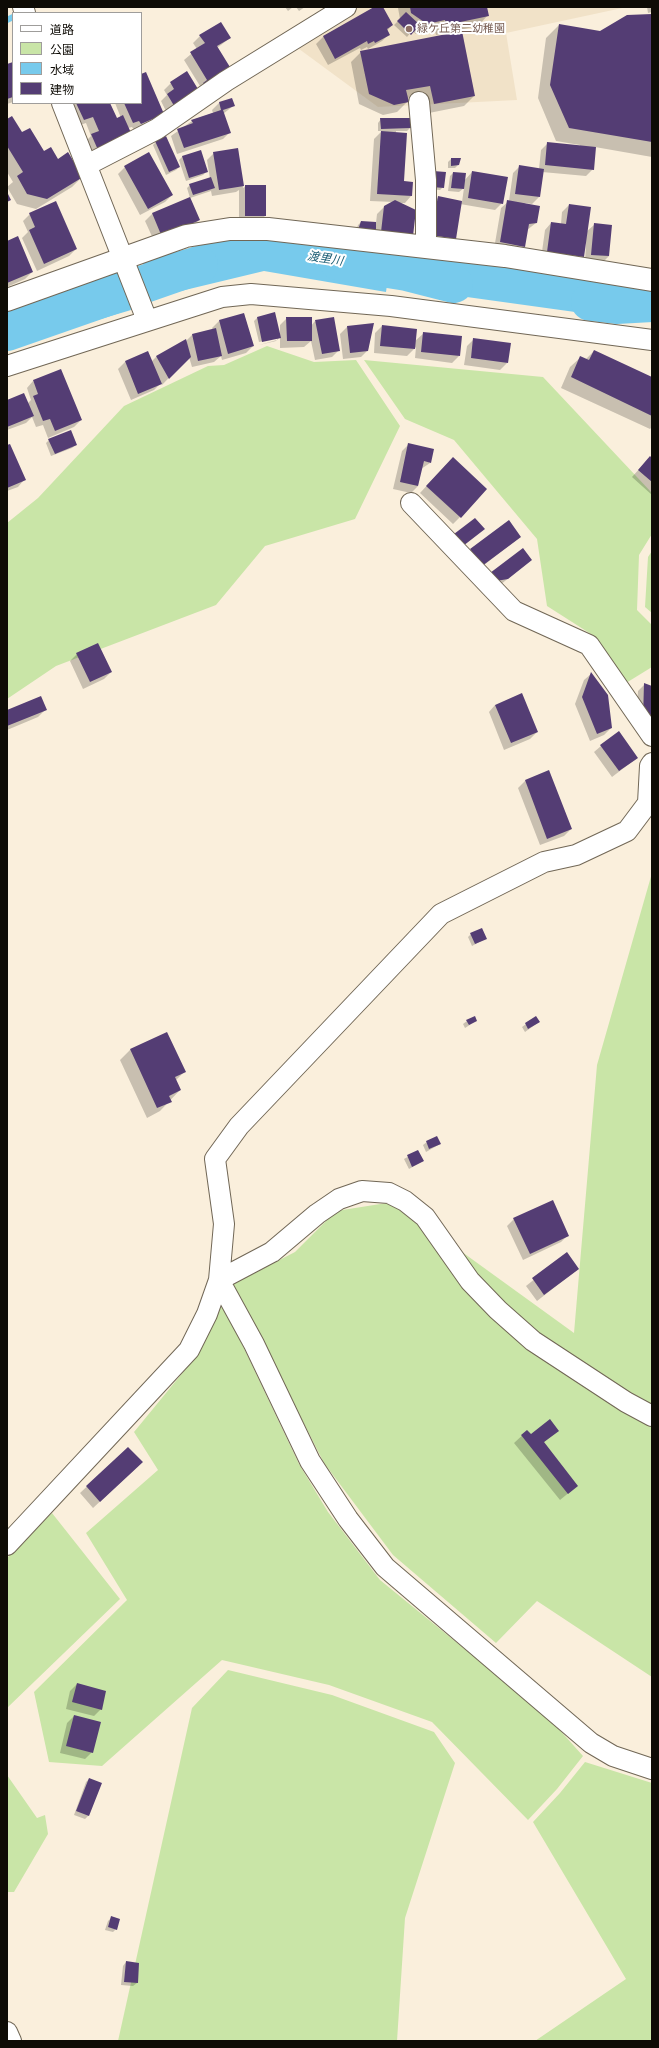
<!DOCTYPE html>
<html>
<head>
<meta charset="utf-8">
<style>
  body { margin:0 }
  #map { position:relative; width:659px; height:2048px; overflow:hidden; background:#faefdc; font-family:"Fira Sans Condensed","Noto Sans JP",sans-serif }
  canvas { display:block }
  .frame { position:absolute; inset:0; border:8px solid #0e0b05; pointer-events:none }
  .legend { position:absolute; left:12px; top:12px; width:130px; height:92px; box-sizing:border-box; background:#fff; border:1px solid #9f9d9b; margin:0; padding:5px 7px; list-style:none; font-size:12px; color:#0e0b05 }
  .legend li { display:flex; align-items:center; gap:8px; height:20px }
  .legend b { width:20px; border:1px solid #9f9d9b }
</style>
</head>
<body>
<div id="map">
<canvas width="659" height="2048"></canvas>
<div class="frame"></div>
<ul class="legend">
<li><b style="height:5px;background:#fff"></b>道路</li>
<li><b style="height:11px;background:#c9e5a7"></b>公園</li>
<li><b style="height:11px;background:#77caec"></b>水域</li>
<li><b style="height:11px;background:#543d74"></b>建物</li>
</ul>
</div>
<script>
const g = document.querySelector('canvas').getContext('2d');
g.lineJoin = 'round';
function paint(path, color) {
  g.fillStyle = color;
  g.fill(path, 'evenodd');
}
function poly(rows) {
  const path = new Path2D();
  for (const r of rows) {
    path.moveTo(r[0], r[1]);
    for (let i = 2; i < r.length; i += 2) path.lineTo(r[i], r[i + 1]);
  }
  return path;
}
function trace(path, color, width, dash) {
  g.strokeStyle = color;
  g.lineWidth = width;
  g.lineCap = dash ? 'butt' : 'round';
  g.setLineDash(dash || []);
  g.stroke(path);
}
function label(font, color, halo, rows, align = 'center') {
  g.font = font + ' "Fira Sans Condensed","Noto Sans JP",sans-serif';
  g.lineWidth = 4;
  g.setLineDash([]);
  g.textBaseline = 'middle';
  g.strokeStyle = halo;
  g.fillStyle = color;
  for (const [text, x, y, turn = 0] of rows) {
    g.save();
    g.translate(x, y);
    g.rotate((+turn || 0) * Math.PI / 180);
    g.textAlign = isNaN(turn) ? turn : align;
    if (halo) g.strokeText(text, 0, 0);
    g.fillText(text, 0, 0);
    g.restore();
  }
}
paint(poly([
  [356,7,627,7,506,33,517,100,378,107,295,46]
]), '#f1e2c8');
paint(poly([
  [267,346,314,362,356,360,400,426,355,519,265,546,216,605,56,666,7,699,7,523,38,498,124,406,208,366,224,365],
  [364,360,543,377,652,493,652,534,639,555,637,610,652,625,652,667,626,683,594,636,547,606,537,539,454,440,405,419],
  [652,551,652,613,645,607,648,557],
  [652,873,652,1677,537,1601,496,1643,393,1555,324,1463,233,1284,295,1252,336,1211,393,1202,574,1333,597,1065],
  [221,1300,299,1464,328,1512,380,1580,548,1717,583,1756,557,1789,528,1820,432,1722,329,1685,222,1660,102,1766,49,1762,34,1692,127,1600,86,1533,158,1470,134,1432,198,1354],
  [52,1513,120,1599,7,1708,7,1558],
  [228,1670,332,1695,434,1732,455,1763,405,1918,397,2041,118,2041,192,1708],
  [585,1762,652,1783,652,2041,535,2041,626,1979,533,1822,560,1793],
  [7,1775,37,1818,45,1815,48,1834,14,1892,7,1892]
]), '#c9e5a7');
paint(poly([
  [262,237,392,249,386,292,264,271,156,297,142,261,216,241],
  [406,251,645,287,640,321,402,288],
  [117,272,131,310,7,347,7,309]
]), '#77caec');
paint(poly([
  [285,7,293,7,288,11],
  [296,7,305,7,299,11],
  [376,7,382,7,392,25,387,31,389,34,382,41,368,49,367,47,361,50,360,48,328,65,316,44,323,37],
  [400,7,486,7,488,15,478,26,436,35,435,30,416,34,412,31,407,37,394,25,400,19,398,8],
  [647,7,652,7,652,12,648,13],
  [652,15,652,157,595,147,593,169,586,176,542,172,539,197,532,204,525,203,536,223,527,230,524,246,517,253,494,249,501,208,509,201,513,173,520,166,539,169,541,150,548,143,580,146,580,145,556,141,538,98,546,38,559,25,600,32],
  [200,36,230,38,217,48,232,72,168,115,161,101,167,95,164,90,171,83,197,90,200,86,184,60,197,49,193,43],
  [361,52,474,96,464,106,424,114,420,95,407,98,407,102,397,112,383,115,359,104,351,62],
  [13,63,13,102,7,104,7,65],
  [141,75,163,113,156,120,134,130,132,127,128,128,91,156,85,142,91,136,86,123,77,126,69,109,75,103,109,103,117,120,121,118,115,103,141,103],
  [231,99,233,106,223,114,230,132,223,139,177,154,171,136,192,121,213,113,212,110,219,103],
  [381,119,410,119,410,128,407,131,396,131,396,133,403,182,411,196,405,203,398,203,412,235,355,233,358,225,361,222,376,223,377,214,384,207,394,202,370,201,374,139,382,131,378,131,378,123],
  [7,120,44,153,82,177,72,187,36,209,17,204,7,187,13,182,7,172],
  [156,142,179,167,176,170,166,175,153,145],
  [238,149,243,188,246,186,265,216,258,223,239,223,239,190,236,192,212,196,211,191,190,198,199,220,192,227,155,243,145,221,152,214,190,198,187,188,190,185,210,179,207,160,214,153],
  [149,154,172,195,165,202,140,215,118,174,125,167],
  [183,156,206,172,203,175,186,181,179,160],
  [451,159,458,165,455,168,448,168,448,162],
  [472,172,502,203,495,210,460,204,455,239,448,246,425,241,431,204,438,198,462,202,464,188,459,192,448,191,450,176,453,173,464,181],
  [430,175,443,187,440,190,429,189],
  [569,205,586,232,594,225,609,256,602,263,585,262,586,244,585,243,583,257,576,263,541,259,545,230,551,223,561,224,562,212],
  [30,214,76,249,69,256,37,271,22,238,28,232,23,221],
  [7,242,32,272,25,279,7,287],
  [244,314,253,346,246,353,222,360,221,356,214,362,192,367,189,357,162,385,161,383,154,390,131,400,118,369,125,362,147,353,151,362,156,357,185,342,193,334,213,330,212,328,219,321],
  [274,314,280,336,280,325,287,318,311,326,315,321,339,350,332,357,315,360,311,341,304,347,280,348,280,337,276,341,259,345,277,340,277,338,259,342,254,321,257,318],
  [373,324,368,350,361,357,343,359,340,334,347,327],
  [382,326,415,341,424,333,459,356,452,363,415,358,416,347,407,356,374,353,375,333],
  [474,339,507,363,500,370,464,365,467,346],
  [594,351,652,378,652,427,650,429,561,388,570,367,581,357,585,360],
  [33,381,81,420,74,427,48,438,43,425,36,427,32,417,26,423,7,430,7,401,28,403,31,400,27,388],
  [49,440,76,445,72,448,51,456,46,443],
  [409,444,430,463,421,469,418,486,411,493,393,489,402,451],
  [7,447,24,480,18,487,7,491],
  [650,457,652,459,652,495,632,477],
  [446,465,460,517,453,524,420,493],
  [520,537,475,572,464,557,471,550],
  [523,549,531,560,500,585,489,588],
  [77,654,111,672,104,679,83,689,70,661],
  [591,674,611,728,604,735,590,741,575,704,584,680],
  [645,684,652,687,652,698,636,726,638,691],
  [495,705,537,732,530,739,504,750,489,712],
  [45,710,38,717,7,730,7,711],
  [601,746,637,758,612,777,594,752],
  [549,772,571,829,564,836,540,845,518,788,525,781],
  [471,934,485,939,472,946,468,937],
  [536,1017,539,1022,525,1032,522,1027],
  [467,1021,476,1021,465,1028,463,1024],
  [167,1033,184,1072,175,1081,180,1090,160,1111,147,1118,120,1060,130,1050],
  [427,1142,440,1144,426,1152,423,1145],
  [418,1151,423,1161,409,1169,404,1159],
  [514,1219,568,1235,561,1242,523,1260,507,1226],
  [566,1254,578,1269,537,1301,526,1286],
  [527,1431,531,1435,557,1431,543,1443,577,1486,560,1500,514,1443],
  [128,1448,135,1469,93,1508,80,1493],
  [77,1684,101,1709,94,1716,66,1709,70,1691],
  [74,1716,92,1752,85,1759,60,1753,67,1723],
  [89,1779,101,1784,88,1816,85,1819,74,1815,86,1782],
  [111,1918,116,1929,113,1932,105,1930,108,1921],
  [126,1962,138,1964,137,1983,133,1986,121,1985,123,1966]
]), '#0003');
trace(poly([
  [7,20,13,17]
]), '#77caec', 6);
trace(poly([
  [338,261,407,272,454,284],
  [590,302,616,305,652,303],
  [7,332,199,265]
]), '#77caec', 38);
paint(poly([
  [374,7,383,7,393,25,387,29,390,35,375,43,374,41,368,44,367,41,335,59,323,36],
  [410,7,487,7,489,16,446,25,445,20,427,24,411,13],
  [406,12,420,25,411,35,397,21],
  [652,14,652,142,569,128,550,85,559,24,600,31,627,15],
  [221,22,231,38,217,46,233,72,206,89,203,83,207,80,190,52,205,43,199,35],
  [462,31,475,96,434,104,430,86,406,90,409,102,394,105,369,94,360,51],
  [13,62,13,97,7,99,7,64],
  [187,71,201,94,176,109,167,94,174,89,170,82],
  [146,72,164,114,141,124,139,121,133,123,124,103,141,103,141,74],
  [232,98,235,106,223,110,231,133,184,148,177,129,193,123,191,120,221,110,219,102],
  [76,103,110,103,117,118,123,115,132,135,98,150,91,134,99,131,93,117,84,120],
  [12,116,22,132,30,128,44,151,51,147,58,159,68,152,83,177,47,199,27,194,17,176,23,172,7,146,7,119],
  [380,118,411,118,411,128,381,129],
  [381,131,407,133,404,181,413,182,412,196,377,194],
  [166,136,180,167,169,172,155,141],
  [547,142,596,147,594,170,545,165],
  [238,148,244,186,219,190,213,152],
  [201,150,208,172,189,178,182,156],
  [149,152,173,195,148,209,124,166],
  [451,158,461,158,459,165,451,166],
  [519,165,544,169,540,197,515,194],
  [433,171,446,172,444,188,432,187],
  [472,171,508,177,503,204,468,198],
  [453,172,466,173,464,189,451,188],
  [211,177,215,188,193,195,189,184],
  [245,185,266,185,266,216,245,216],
  [7,192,11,200,7,202],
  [438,196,462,201,456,239,431,235],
  [190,197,200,220,162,237,152,213],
  [395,200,416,210,413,236,381,232,384,206],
  [507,200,540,206,537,223,529,224,525,247,500,242],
  [56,201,77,249,44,264,29,230,35,227,29,213],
  [569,204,591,207,584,257,547,252,551,222,566,224],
  [361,221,376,222,376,231,358,230],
  [594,223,612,225,609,256,591,255],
  [18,236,33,272,7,283,7,241],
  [275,312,281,338,262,342,257,317],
  [244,313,254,346,228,354,219,320],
  [286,317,312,317,312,341,287,341],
  [334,317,340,351,322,354,315,320],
  [374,323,368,351,350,353,347,326],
  [382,325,417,329,415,349,380,346],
  [216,328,222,356,198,361,192,334],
  [423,332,462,336,460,356,421,352],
  [473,338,511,343,508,363,471,358],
  [186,339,191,357,169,379,156,356],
  [594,350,652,377,652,416,571,377,580,356,589,360],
  [148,351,162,384,138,394,125,361],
  [61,369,82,420,55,431,50,419,43,421,33,396,38,394,33,380],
  [24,393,34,416,7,427,7,400],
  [71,430,77,445,55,454,48,439],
  [408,443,434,449,431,463,424,461,418,486,400,482],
  [10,444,26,480,7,488,7,445],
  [650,456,652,458,652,482,638,470],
  [453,457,487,489,461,518,426,486],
  [475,518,485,529,463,546,454,534],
  [509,520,521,537,482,566,470,549],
  [523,548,532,560,508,579,496,581,490,573],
  [98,643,112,672,90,682,76,653],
  [591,672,608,695,612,728,597,734,582,697],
  [644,683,652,686,652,720,643,719],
  [522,693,538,732,511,743,495,705],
  [41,696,47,710,7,726,7,710],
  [619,731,638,758,619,771,600,745],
  [549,770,572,829,547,839,525,780],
  [482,928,487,939,475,944,470,933],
  [475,1016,477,1021,469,1025,466,1020],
  [536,1016,540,1022,528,1029,525,1023],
  [167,1032,186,1072,175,1077,181,1090,169,1096,172,1102,157,1108,130,1049],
  [437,1136,441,1144,429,1149,426,1141],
  [418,1150,424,1161,412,1167,407,1155],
  [553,1200,569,1236,530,1254,513,1218],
  [567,1252,579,1269,544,1295,532,1278],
  [550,1419,559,1431,544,1442,578,1486,568,1494,521,1435,527,1430,531,1434],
  [128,1447,143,1462,100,1502,86,1486],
  [77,1683,106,1691,102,1710,72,1702],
  [74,1715,101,1722,93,1753,66,1746],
  [89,1778,102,1783,89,1816,76,1811],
  [111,1916,120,1919,117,1930,108,1927],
  [126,1961,139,1963,138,1983,124,1982]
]), '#543d74');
const street = poly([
  [23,7,25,13],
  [419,102,426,180,426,247],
  [62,103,147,320],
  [87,165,157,129,226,81,346,7],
  [7,366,222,297,251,294,391,306,652,340],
  [411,503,514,611,589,645,652,736],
  [219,1280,254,1344,310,1461,348,1519,385,1567,591,1743,613,1756,652,1769],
  [219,1280,272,1252,317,1214,339,1199,362,1191,389,1193,405,1201,425,1217,470,1281,498,1310,533,1341,626,1402,652,1416],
  [7,1545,189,1350,207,1314,219,1280,224,1224,215,1159,239,1126,441,914,544,862,576,855,627,831,648,803,650,766,652,763],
  [7,2032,11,2041]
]);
const secondary = poly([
  [7,300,186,236,230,229,268,229,505,256,652,280]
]);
trace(street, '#716756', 22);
trace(secondary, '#716756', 24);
trace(street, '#fff', 20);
trace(secondary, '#fff', 22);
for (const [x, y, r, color] of [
  [409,29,4,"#8d6e63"]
]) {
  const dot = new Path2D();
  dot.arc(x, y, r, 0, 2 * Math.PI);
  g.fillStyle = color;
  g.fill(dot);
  trace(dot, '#fff', 1.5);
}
label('11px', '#785e54', '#fff', [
  ["緑ケ丘第二幼稚園",417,29]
], 'left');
label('italic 12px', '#195b72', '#fff', [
  ["渡里川",325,259,9]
]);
</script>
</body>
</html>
